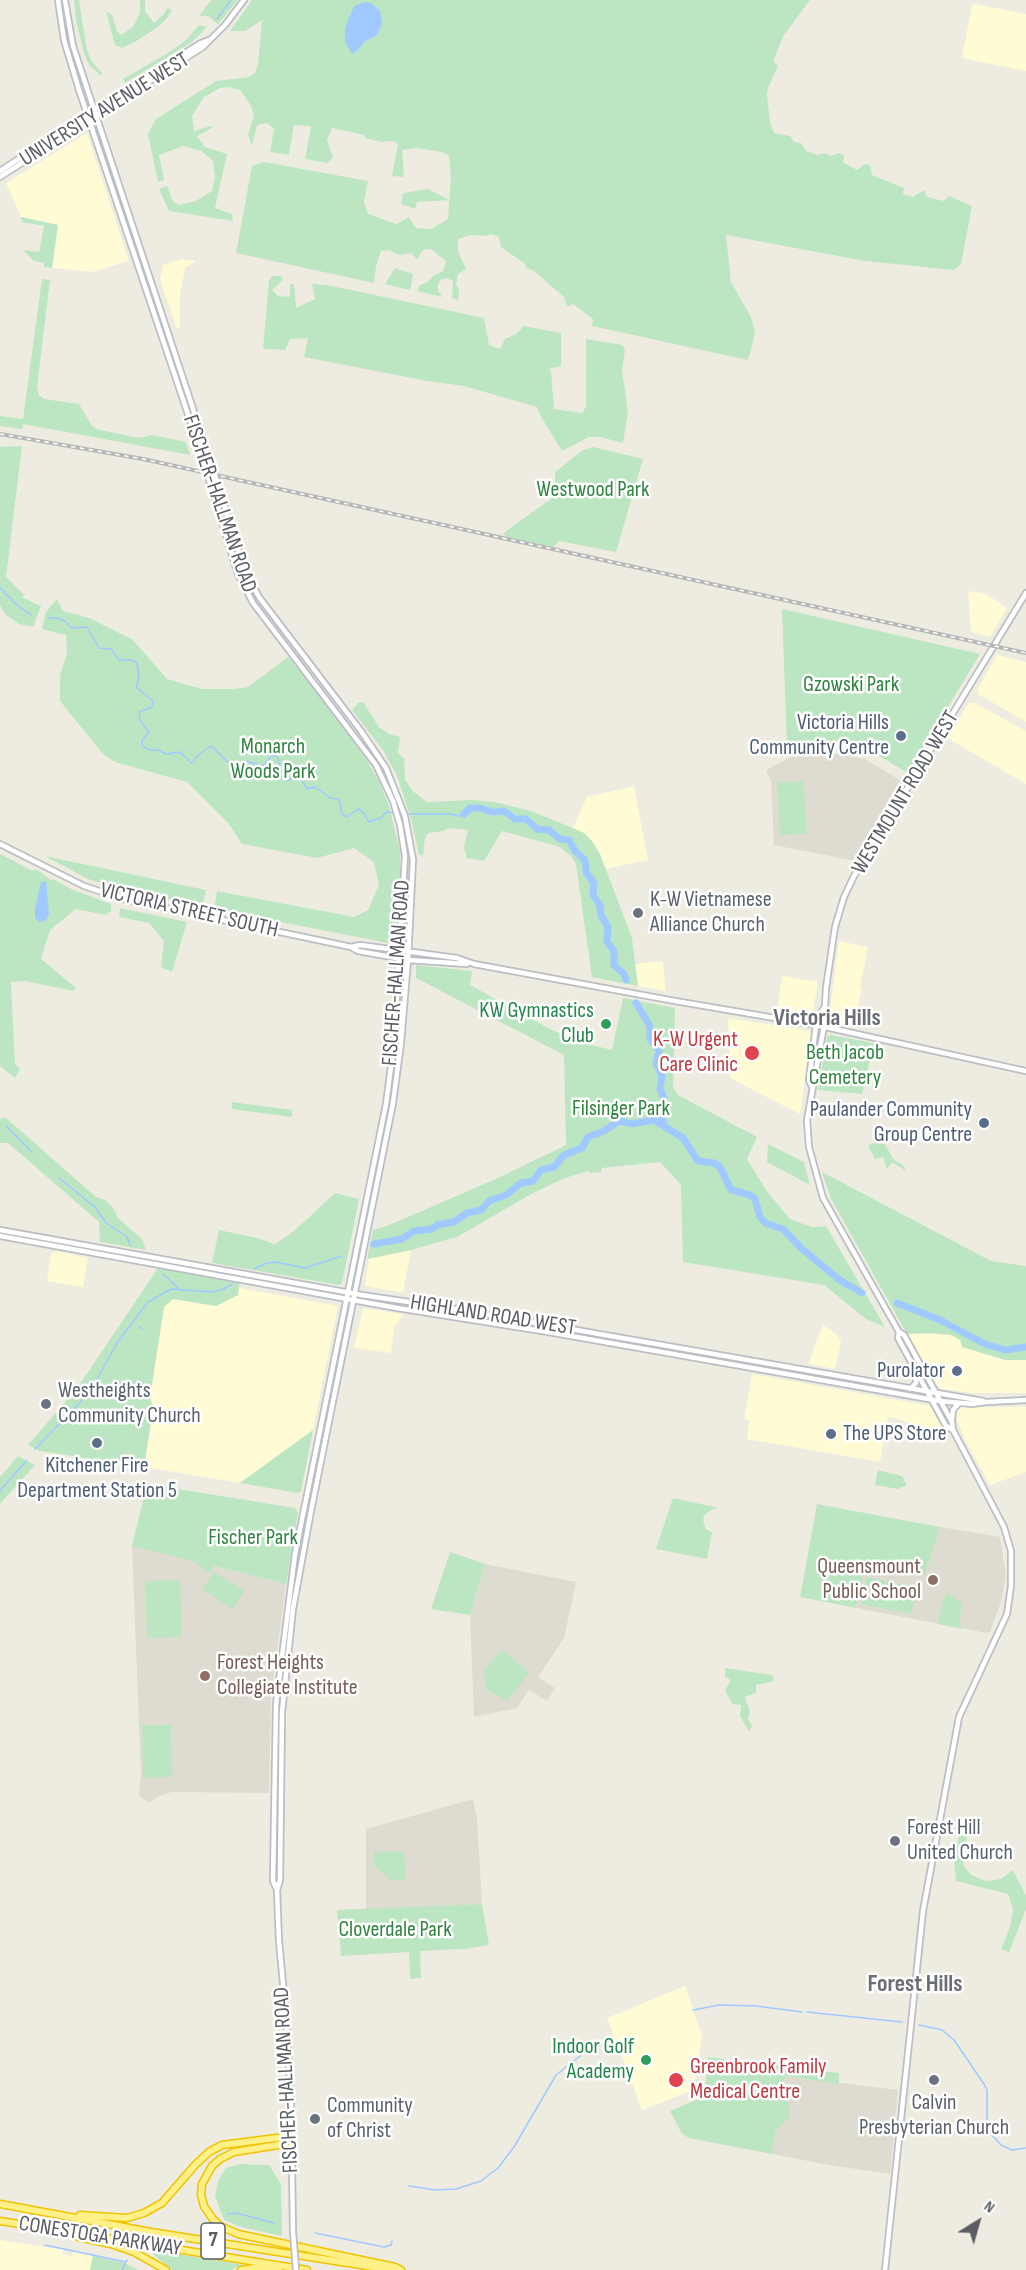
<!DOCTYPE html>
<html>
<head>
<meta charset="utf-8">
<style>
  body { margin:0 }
  #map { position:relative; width:1026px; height:2270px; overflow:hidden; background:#eeece1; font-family:"Sofia Sans Condensed",sans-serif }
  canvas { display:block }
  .north { position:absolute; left:948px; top:2192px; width:60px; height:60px; -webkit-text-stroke:4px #fff; paint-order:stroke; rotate:37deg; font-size:16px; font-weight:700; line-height:24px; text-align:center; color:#5a5d63 }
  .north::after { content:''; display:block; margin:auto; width:21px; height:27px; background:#5a5d63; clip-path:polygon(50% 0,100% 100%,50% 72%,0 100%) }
</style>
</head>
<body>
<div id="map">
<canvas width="1026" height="2270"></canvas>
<div class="north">N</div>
</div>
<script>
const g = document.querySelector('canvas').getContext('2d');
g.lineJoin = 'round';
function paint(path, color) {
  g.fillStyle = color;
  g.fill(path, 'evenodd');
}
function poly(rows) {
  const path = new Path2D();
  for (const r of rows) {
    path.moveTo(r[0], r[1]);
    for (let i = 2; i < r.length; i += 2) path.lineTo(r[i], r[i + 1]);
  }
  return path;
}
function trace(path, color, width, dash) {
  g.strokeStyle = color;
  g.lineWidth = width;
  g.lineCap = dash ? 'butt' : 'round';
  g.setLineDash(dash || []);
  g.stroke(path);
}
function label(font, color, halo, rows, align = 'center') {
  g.font = font + ' "Sofia Sans Condensed",sans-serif';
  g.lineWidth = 5;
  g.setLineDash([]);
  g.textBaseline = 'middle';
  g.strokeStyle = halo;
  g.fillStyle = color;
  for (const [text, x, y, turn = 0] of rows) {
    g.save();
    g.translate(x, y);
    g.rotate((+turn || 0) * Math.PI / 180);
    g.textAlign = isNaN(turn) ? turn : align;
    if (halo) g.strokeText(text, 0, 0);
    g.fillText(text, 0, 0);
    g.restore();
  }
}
paint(poly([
  [975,4,1026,14,1026,71,965,59,962,57,972,5],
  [87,133,129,261,92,272,52,268,58,225,21,217,6,183],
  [181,259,196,261,185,268,180,296,180,326,177,329,160,280,163,265],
  [968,591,986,594,1007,608,990,637,971,632],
  [997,655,1026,662,1026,722,978,694,978,688],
  [969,703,975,703,1026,731,1026,784,947,738],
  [634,786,648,860,605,869,592,841,573,828,587,797],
  [839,941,868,947,860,987,862,988,858,1005,860,1006,856,1025,832,1021,829,1016],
  [663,961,666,991,638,986,635,964],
  [782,976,818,982,813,1011,811,1014,808,1016,777,1011],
  [728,1018,787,1027,808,1031,811,1034,800,1114,730,1078],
  [411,1250,403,1293,365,1286,369,1259],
  [56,1251,88,1258,83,1287,47,1281,51,1254],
  [239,1288,338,1306,313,1430,240,1483,144,1467,153,1409,150,1397,164,1307,173,1299,216,1306,238,1295],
  [363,1308,403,1314,394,1328,391,1353,354,1348],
  [823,1325,838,1336,841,1342,835,1369,808,1364],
  [911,1333,951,1335,961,1340,962,1347,1005,1360,1026,1360,1026,1393,972,1393,942,1389,936,1384,907,1334],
  [752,1374,931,1406,946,1435,924,1430,898,1419,888,1417,880,1462,747,1439,749,1420,744,1419],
  [960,1407,1026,1407,1026,1472,990,1485,966,1442,955,1415],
  [685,1986,702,2035,694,2087,691,2091,642,2110,607,2018],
  [0,2240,58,2249,63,2250,62,2254,72,2256,73,2252,93,2256,90,2270,0,2270]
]), '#fffbd5');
paint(poly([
  [823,751,865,759,903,782,855,861,774,845,771,782,766,770,794,755],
  [940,1527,1000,1537,1006,1575,1001,1602,990,1632,987,1633,856,1608,864,1563,925,1575],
  [132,1546,286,1584,271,1696,269,1793,172,1792,159,1796,149,1803,139,1795,141,1776],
  [485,1564,576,1582,564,1638,538,1677,555,1688,547,1701,529,1690,517,1708,474,1717,470,1615],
  [473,1799,477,1819,482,1904,366,1910,366,1829],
  [785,2076,898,2090,890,2174,829,2165,772,2154]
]), '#dedcd0');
paint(poly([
  [74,0,79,0,87,50,92,62,102,73,101,76,89,65,83,50,76,20],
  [140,0,145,0,145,11,154,23,164,14,167,8,172,10,167,18,159,26,135,42,122,48,115,45,106,11,112,15,117,31,121,35,133,27,140,13],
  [211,0,238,0,218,24,208,16,199,16],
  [252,0,810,0,784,35,773,61,778,66,768,88,767,95,770,122,774,133,790,136,794,142,801,143,806,151,818,155,825,153,831,156,839,153,844,156,843,162,857,170,865,164,870,165,872,175,904,188,903,194,913,197,924,190,927,197,944,201,949,196,972,206,961,264,954,270,865,261,726,235,731,282,751,317,755,333,748,360,592,326,593,319,573,304,567,307,564,297,534,271,527,268,524,263,501,247,499,237,491,234,486,236,470,235,458,239,458,252,466,269,458,274,456,284,459,291,458,300,452,298,453,281,447,278,440,280,437,288,442,297,417,291,420,285,428,282,433,276,443,271,446,261,431,249,423,250,417,259,411,253,399,255,389,250,381,251,376,266,374,283,236,253,252,166,264,162,368,181,364,202,368,214,396,224,409,217,416,228,431,229,448,219,451,178,449,156,442,152,418,148,402,150,404,177,392,176,398,144,394,141,381,142,365,138,364,135,332,128,327,140,333,158,327,163,305,159,311,126,294,125,289,155,270,152,274,129,267,123,257,125,252,146,248,135,254,115,251,106,240,90,228,87,220,88,204,97,192,116,194,131,211,126,212,128,197,136,205,147,227,154,215,208,232,214,233,221,169,211,159,189,167,186,172,200,179,205,196,201,212,191,215,177,213,161,201,151,183,146,159,155,164,180,158,182,148,134,156,119,216,81,249,77,255,73,258,64,262,20,245,31,230,31],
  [199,25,207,27,192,42,125,83,123,79,168,53,186,40],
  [428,189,449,200,417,202,415,209,401,204,403,193],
  [21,217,58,225,52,268,44,267,44,263,34,261,23,250,39,252,44,226,22,222],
  [395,268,413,274,410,290,385,284],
  [272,276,281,276,283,280,272,290,278,296,290,297,290,284,294,284,296,308,315,299,312,284,327,285,484,318,489,345,500,349,505,339,516,334,524,326,561,333,561,366,548,369,551,371,554,409,582,413,586,407,586,339,622,345,625,350,622,370,628,412,623,443,600,437,589,437,562,451,540,415,537,407,464,386,427,381,304,357,308,338,290,339,285,350,263,349,269,281],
  [42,279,50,280,37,387,39,395,44,399,79,404,92,426,96,429,139,438,152,435,186,442,190,455,23,424,22,429,0,426,0,416,23,419],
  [22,446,6,577,24,595,22,597,41,606,33,627,19,624,5,614,0,605,0,447],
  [593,447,643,459,616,552,559,541,553,547,507,537,503,534,506,531,555,496,555,472,583,450],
  [57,599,63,611,89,618,133,640,167,679,202,689,234,689,248,687,288,657,312,686,365,757,380,783,389,806,400,851,400,888,396,940,393,944,214,909,217,891,354,917,368,910,379,885,374,862,354,848,317,858,242,844,229,824,187,782,115,762,103,754,60,701,60,675,67,654,66,635,42,629,46,612],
  [782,609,980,654,908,773,869,750,830,742,810,742,787,747],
  [363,702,379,727,389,734,400,737,398,753,404,759,405,780,414,792,427,802,472,800,494,802,531,811,573,828,584,833,592,841,600,854,632,938,638,986,592,977,576,864,571,856,560,847,502,831,484,861,467,858,464,848,468,830,448,828,444,831,428,833,425,838,423,855,419,855,411,819,397,776,383,750,352,710,358,703],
  [803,781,807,834,780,835,777,783],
  [0,854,31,870,38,870,52,881,53,879,71,889,111,904,111,911,105,915,76,909,50,930,41,959,76,988,74,991,25,981,11,982,15,1064,20,1069,15,1078,0,1066],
  [45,856,206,890,202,907,109,886,88,879],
  [120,908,187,922,172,972,161,967,164,941,149,923,119,917],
  [416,965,472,971,470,985,550,1029,579,1042,612,1050,623,998,675,1008,673,1087,678,1095,757,1137,747,1159,768,1193,790,1219,812,1227,826,1226,885,1327,866,1319,824,1285,683,1262,681,1185,660,1162,602,1168,601,1172,590,1173,588,1171,565,1178,533,1193,457,1237,411,1250,367,1259,373,1230,387,1226,498,1178,566,1145,564,1055,416,978],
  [830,1035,874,1043,862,1094,818,1090,827,1037],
  [232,1102,292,1110,292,1117,232,1109],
  [5,1117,96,1197,105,1200,114,1209,118,1218,142,1239,146,1250,100,1242,99,1222,8,1143,0,1143,0,1119],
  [883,1141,894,1160,903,1165,906,1171,892,1162,887,1169,883,1157,875,1159,868,1145],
  [768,1144,804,1162,810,1185,767,1162],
  [822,1172,991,1261,1026,1266,1026,1360,1005,1360,962,1347,960,1340,951,1335,933,1333,907,1334,830,1197],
  [335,1193,359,1199,342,1283,339,1285,212,1263,219,1230,257,1238,275,1244,294,1231],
  [158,1268,232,1281,239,1283,239,1288,238,1295,216,1306,173,1299,164,1307,150,1397,153,1409,144,1467,40,1451,28,1445,78,1387],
  [313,1430,301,1491,298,1493,240,1483],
  [18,1456,35,1465,0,1504,0,1477],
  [878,1470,902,1476,907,1485,898,1489,875,1485],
  [147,1484,295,1508,298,1513,286,1584,214,1566,210,1573,192,1561,132,1546],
  [673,1498,719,1508,711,1510,705,1514,703,1520,706,1529,712,1532,707,1559,656,1549],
  [817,1504,940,1527,925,1575,865,1563,856,1608,800,1597],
  [450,1552,485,1564,470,1615,431,1609],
  [214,1572,244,1591,233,1609,202,1589],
  [866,1577,916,1587,911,1614,861,1604],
  [180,1580,182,1637,147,1638,145,1581],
  [947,1593,962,1604,959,1621,962,1629,938,1624,944,1597],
  [502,1650,529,1673,507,1701,486,1689,484,1670],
  [725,1668,772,1675,774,1681,756,1685,756,1693,745,1697,750,1712,748,1718,752,1726,749,1731,740,1716,741,1705,732,1704,725,1690,731,1680,725,1677],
  [142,1725,171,1725,172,1777,143,1778],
  [976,1819,984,1823,967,1837,963,1865,971,1875,986,1881,1001,1879,1013,1870,1026,1896,1026,1909,1009,1952,1001,1949,1010,1927,1013,1909,1008,1894,956,1881,954,1860,962,1820],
  [402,1851,404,1853,406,1881,392,1880,380,1872,374,1863,374,1852],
  [482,1904,489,1945,464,1949,420,1951,421,1978,410,1979,409,1952,341,1956,337,1910],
  [708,2057,839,2073,839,2084,785,2076,782,2093,788,2099,790,2116,776,2130,772,2154,689,2138,682,2134,670,2111,698,2099,705,2090],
  [240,2164,269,2165,281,2184,282,2236,241,2227,224,2220,215,2196,218,2181,226,2168],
  [147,2249,244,2265,231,2270,172,2270],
  [93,2256,122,2262,138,2270,90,2270]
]), '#bce6c2');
paint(poly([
  [365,2,371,3,380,11,382,24,377,35,364,42,358,50,352,54,345,42,345,28,354,6],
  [46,881,49,914,45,921,39,922,35,918,35,909,41,882]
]), '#a0c9ff');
trace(poly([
  [217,19,231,0],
  [0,588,18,606,31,615],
  [48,618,57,618,65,621,72,628,87,627,99,648,111,649,119,660,133,660,137,663,139,679,136,687,153,701,152,707,139,712,140,720,149,733,142,740,142,745,149,750,158,750,166,754,180,752,191,763,194,762,195,758,209,747,212,747,232,766,245,761,263,766,271,756,277,756,283,779,287,781,294,777,300,777,307,789,315,787,330,798,339,799,342,814,347,817,358,809,363,812,369,822,381,818,386,812,395,813],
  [406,814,451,814,459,816,464,814],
  [6,1126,31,1151],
  [59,1178,95,1207,106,1223,127,1237,130,1246],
  [254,1269,267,1263,276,1262,305,1268,342,1256],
  [163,1274,178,1288],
  [139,1327,142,1329],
  [35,1449,90,1392,117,1343,148,1302,171,1289,213,1292,224,1289,232,1284],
  [0,1491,27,1460],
  [693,2010,719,2005,756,2006,802,2012],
  [807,2012,902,2022],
  [919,2025,942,2030,954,2040,984,2084,987,2090,987,2122,991,2134,1001,2145,1012,2150,1026,2148],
  [409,2186,435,2190,456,2189,481,2181,498,2168,514,2147,556,2075,589,2049,604,2044],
  [227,2214,236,2213,274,2223],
  [315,2233,384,2247,391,2245,392,2241],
  [45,2245,126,2262],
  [122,2270,127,2260]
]), '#a0c9ff', 1.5);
trace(poly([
  [464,814,470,808,480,808,492,812,504,811,515,819,526,819,537,829,549,830,560,839,569,840,575,851,585,860,586,872,594,883,593,895,600,905,601,915,608,927,607,942,614,951,614,965,624,974,626,980],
  [636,1003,650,1026,650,1039,659,1051,656,1063,662,1076,660,1089,664,1098,661,1115,665,1126],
  [374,1244,402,1239,414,1231,432,1229,437,1225,454,1222,467,1213,481,1210,489,1201,506,1195,521,1183,533,1181,541,1170,554,1167,564,1155,582,1148,588,1137,604,1131,616,1123,621,1121,631,1124,654,1120,683,1138,698,1161,714,1163,720,1167,731,1190,750,1195,755,1199,760,1217,765,1223,783,1229,802,1249,841,1281,862,1293],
  [897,1303,940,1320,985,1344,1005,1350,1026,1347]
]), '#a0c9ff', 7);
const secondary = poly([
  [58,0,64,40,79,90,203,459],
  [65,0,73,46,210,460],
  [0,171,84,116,201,43,209,40],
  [0,177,203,47,225,25,244,0],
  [212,490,238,574,253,603,376,765,393,801,400,825,405,856,394,1044,386,1104,295,1554,276,1704,273,1881,277,1890,279,1941,286,2015,291,2100,293,2232],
  [220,491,244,569,259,597,361,731,386,768,405,816,413,860,408,960,401,1043,393,1103,311,1511,293,1609,282,1712,280,1880,277,1890],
  [0,844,84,886,123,899,351,947,358,951,408,960,467,964],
  [351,947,360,945,457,958,474,964,675,1001,816,1025,1026,1071],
  [812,1087,809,1080,816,1025,823,1009],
  [0,1230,362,1295,456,1309,983,1401],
  [0,1236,397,1308,548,1332,940,1401,972,1404,986,1402,1026,1400],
  [899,1332,898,1338,946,1426,953,1430],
  [910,1389,916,1383,916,1373],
  [952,1419,953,1410,959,1403],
  [885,2270,923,1911,959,1717,1007,1614,1011,1586,1011,1551,1004,1527,953,1430,952,1422,904,1335,899,1332,823,1198,809,1147,807,1120,824,1026,826,988,835,927,844,897,854,876,1026,593]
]);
const highway = poly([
  [291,2139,278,2145,234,2152,220,2159,212,2166,202,2184,201,2195,204,2206,212,2218,220,2226,238,2234,395,2267,401,2270],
  [0,2204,151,2232,392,2270],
  [80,2215,127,2218,144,2213,162,2203,196,2164,209,2152,222,2145,284,2137,291,2139],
  [0,2221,307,2270],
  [78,2237,111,2244,134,2252,166,2270],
  [241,2270,254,2268,279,2270]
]);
trace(secondary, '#bcbec6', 8);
trace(highway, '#efc300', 9);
trace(secondary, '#fff', 4.5);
trace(highway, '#fff087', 6);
const rail = poly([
  [0,434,143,459,1026,653]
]);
trace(rail, '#b5b6b6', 4);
trace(rail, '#fff', 1.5, [4.5]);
const secondaryBridge = poly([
  [203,459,212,490],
  [210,460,220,491],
  [293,2232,296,2270]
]);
trace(secondaryBridge, '#bcbec6', 8, []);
trace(secondaryBridge, '#fff', 4.5);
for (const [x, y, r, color] of [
  [901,736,6,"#5c6f8a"],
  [638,913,6,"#6b7280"],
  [606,1024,6,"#2e9e5b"],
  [752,1053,8,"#e0444e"],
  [984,1123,6,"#5c6f8a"],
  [957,1371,6,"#5c6f8a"],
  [46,1404,6,"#6b7280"],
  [831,1434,6,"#5c6f8a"],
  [97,1443,6,"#5c6f8a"],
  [933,1580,6,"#8d6e63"],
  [205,1676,6,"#8d6e63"],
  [895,1841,6,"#6b7280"],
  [646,2060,6,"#2e9e5b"],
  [676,2080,8,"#e0444e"],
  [934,2080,6,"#6b7280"],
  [315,2119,6,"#6b7280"]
]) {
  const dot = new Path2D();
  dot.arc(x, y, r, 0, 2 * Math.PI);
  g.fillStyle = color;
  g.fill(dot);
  trace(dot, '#fff', 2);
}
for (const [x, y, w] of [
  [213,2241,24]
]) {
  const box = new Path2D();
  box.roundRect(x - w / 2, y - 18, w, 36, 4.5);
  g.fillStyle = '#fff';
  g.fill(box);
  trace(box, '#5a5d63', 1.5);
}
label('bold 21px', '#5a5d63', null, [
  ["7",213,2241]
]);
label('22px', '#5a5d63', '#fff', [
  ["UNIVERSITY AVENUE WEST",105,110,-32],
  ["FISCHER-HALLMAN ROAD",219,504,71],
  ["WESTMOUNT ROAD WEST",906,793,-59],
  ["VICTORIA STREET SOUTH",189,911,13],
  ["FISCHER-HALLMAN ROAD",397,973,-86],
  ["HIGHLAND ROAD WEST",493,1316,9],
  ["FISCHER-HALLMAN ROAD",287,2080,-93],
  ["CONESTOGA PARKWAY",100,2237,9]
]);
label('22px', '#308440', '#fff', [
  ["Westwood Park",593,490],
  ["Gzowski Park",851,685],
  ["Monarch",273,747],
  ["Woods Park",273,772],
  ["Beth Jacob",845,1053],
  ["Cemetery",845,1078],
  ["Filsinger Park",621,1109],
  ["Fischer Park",253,1538],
  ["Cloverdale Park",395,1930]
]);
label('22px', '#4e5e75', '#fff', [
  ["Victoria Hills",889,723],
  ["Community Centre",889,748],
  ["Paulander Community",972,1110],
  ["Group Centre",972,1135],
  ["Purolator",945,1371],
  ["The UPS Store",843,1434,"left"],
  ["Kitchener Fire",97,1466,"center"],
  ["Department Station 5",97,1491,"center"]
], 'right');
label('22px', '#5b616d', '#fff', [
  ["K-W Vietnamese",650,900],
  ["Alliance Church",650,925],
  ["Westheights",58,1391],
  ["Community Church",58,1416],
  ["Forest Hill",907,1828],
  ["United Church",907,1853],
  ["Calvin",934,2103,"center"],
  ["Presbyterian Church",934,2128,"center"],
  ["Community",327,2106],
  ["of Christ",327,2131]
], 'left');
label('22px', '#27864d', '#fff', [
  ["KW Gymnastics",594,1011],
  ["Club",594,1036],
  ["Indoor Golf",634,2047],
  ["Academy",634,2072]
], 'right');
label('22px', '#be3a42', '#fff', [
  ["K-W Urgent",738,1040],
  ["Care Clinic",738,1065],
  ["Greenbrook Family",690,2067,"left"],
  ["Medical Centre",690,2092,"left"]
], 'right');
label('22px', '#785e54', '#fff', [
  ["Queensmount",921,1567],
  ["Public School",921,1592],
  ["Forest Heights",217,1663,"left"],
  ["Collegiate Institute",217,1688,"left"]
], 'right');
label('bold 24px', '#6b6f75', '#fff', [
  ["Victoria Hills",827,1019],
  ["Forest Hills",915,1985]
]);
</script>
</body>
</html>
